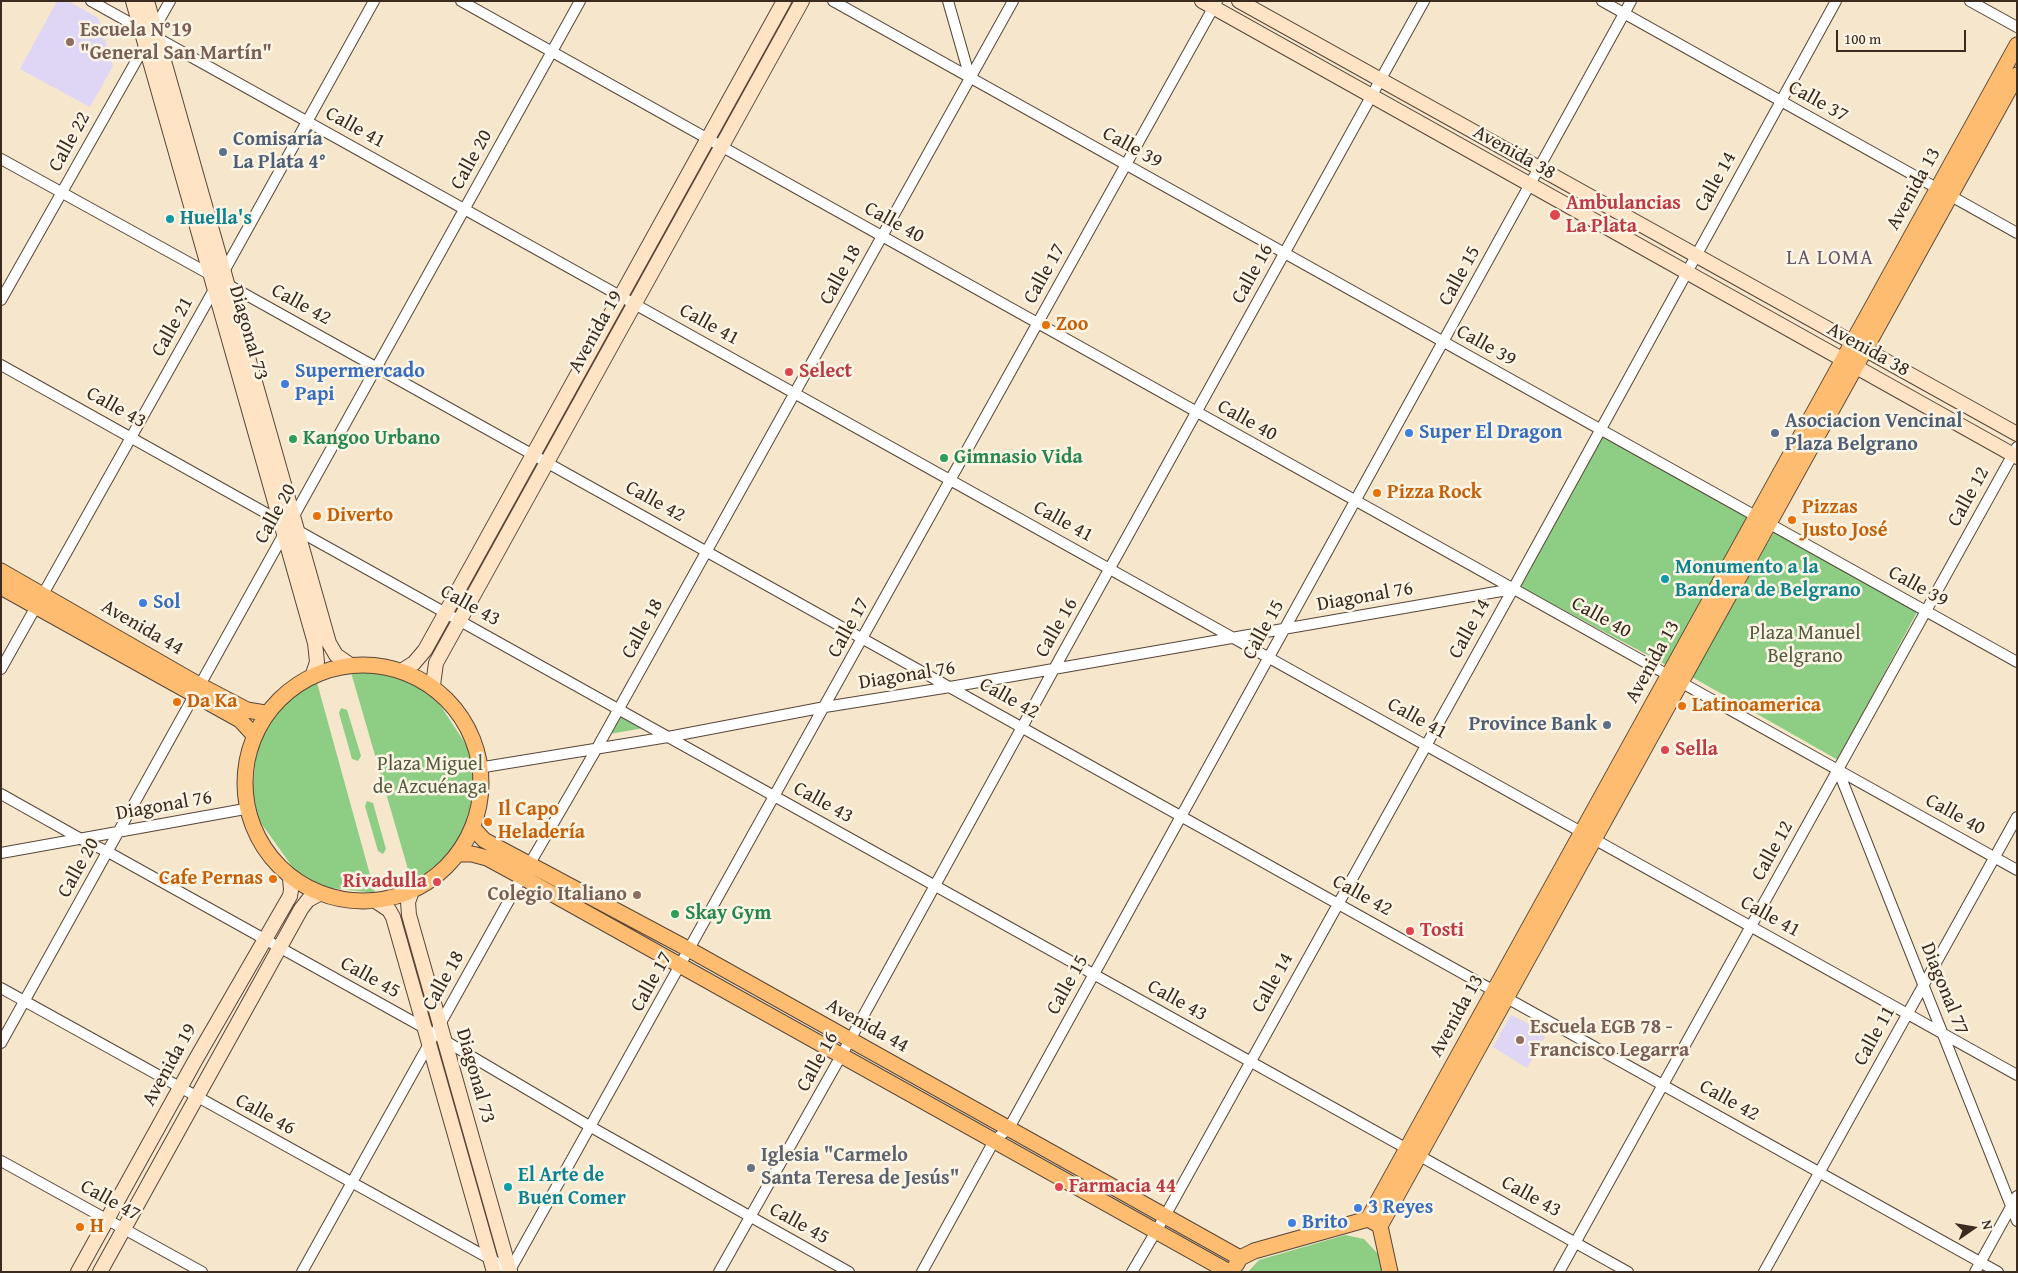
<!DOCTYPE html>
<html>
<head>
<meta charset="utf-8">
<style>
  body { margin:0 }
  #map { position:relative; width:2018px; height:1273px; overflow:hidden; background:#f5e6cc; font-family:"Gentium Book Plus",serif }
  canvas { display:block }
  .frame { position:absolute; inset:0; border:2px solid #3b2a1e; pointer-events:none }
  .north { position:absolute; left:1948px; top:1203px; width:50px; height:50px; -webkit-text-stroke:4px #fcf5e5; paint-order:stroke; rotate:77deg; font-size:14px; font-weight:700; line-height:20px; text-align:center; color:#3b2a1e }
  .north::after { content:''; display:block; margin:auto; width:18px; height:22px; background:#3b2a1e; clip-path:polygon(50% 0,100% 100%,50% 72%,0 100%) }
  .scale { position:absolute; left:1836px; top:30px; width:130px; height:22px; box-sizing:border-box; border:2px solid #3b2a1e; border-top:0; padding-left:6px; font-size:15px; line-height:18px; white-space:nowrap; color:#3b2a1e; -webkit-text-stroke:4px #fcf5e5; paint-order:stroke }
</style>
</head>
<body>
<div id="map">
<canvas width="2018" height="1273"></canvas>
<div class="frame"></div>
<div class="north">N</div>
<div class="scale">100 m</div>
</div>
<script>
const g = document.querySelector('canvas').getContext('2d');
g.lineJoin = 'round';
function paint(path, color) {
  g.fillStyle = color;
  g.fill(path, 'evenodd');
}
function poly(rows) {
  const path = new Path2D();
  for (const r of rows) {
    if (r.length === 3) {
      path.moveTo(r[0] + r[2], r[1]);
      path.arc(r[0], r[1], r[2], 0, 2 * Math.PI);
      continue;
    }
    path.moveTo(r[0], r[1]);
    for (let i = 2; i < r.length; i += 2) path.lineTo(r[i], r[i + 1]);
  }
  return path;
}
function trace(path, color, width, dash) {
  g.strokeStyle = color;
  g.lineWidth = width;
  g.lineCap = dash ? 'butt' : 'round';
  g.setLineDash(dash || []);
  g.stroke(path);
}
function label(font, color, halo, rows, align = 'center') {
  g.font = font + ' "Gentium Book Plus",serif';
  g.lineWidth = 5;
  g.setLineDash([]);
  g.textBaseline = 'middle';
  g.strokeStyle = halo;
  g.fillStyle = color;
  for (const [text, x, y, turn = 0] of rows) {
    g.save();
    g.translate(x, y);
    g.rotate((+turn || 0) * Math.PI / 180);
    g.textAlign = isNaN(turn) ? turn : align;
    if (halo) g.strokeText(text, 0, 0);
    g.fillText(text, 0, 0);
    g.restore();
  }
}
paint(poly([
  [57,1,68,1,98,18,113,66,90,107,20,69],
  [1511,1015,1547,1033,1527,1068,1493,1047]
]), '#dfd5f5');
paint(poly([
  [1602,435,1750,519,1668,666,1517,585],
  [1774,532,1917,612,1838,760,1692,677],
  [350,669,416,678,429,688,476,760,478,775,468,831,462,845,412,883],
  [316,679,375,893,313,886,301,879,256,816,251,803,258,737,271,716],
  [341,708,347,710,361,756,358,761,352,759,339,713],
  [620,714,644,728,609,734],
  [367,801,373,803,386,849,383,854,378,851,365,806],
  [1345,1235,1364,1239,1379,1255,1384,1272,1248,1272,1259,1260]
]), '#8dcd84');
const street = poly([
  [91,1,2017,1075],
  [461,1,2017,870],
  [833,1,2017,662],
  [948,1,970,78],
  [1602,1,2017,233],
  [1970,1,2017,27],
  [1,159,213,276],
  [223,273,374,1],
  [225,283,1998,1272],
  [1,300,170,1],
  [1,365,282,522],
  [295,529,1628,1272],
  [1,669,216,286],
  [484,767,668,737,825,707,950,687,1513,589],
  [1838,770,2017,1221],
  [1,794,81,839,108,852,428,1030],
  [1,853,245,809],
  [1,988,512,1271],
  [442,1039,591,1127,849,1272],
  [1,1043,580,1],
  [1,1161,202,1272],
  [302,1272,522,877,597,748,1013,1],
  [509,1272,1217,1],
  [719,1272,850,1040,1054,669,1424,1],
  [922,1272,994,1141,1009,1128,1631,1],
  [1132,1272,1165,1216,1513,589,1836,1],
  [1559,1272,2017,447],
  [1764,1272,2017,817],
  [1975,1272,2017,1196]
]);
const secondary = poly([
  [133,1,315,643,317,662,312,677],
  [147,1,329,643,336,655,349,664],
  [1202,1,2017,457],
  [1239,1,2017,434],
  [403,670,414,663,425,650,784,1],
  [433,685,436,663,802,1],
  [412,891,408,902,409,915,510,1272],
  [374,900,389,910,393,917,494,1272],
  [78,1272,196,1059,290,896,291,890,290,878],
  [100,1272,301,909,308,900,319,894]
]);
const primary = poly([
  [1,571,201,686,247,710,265,713],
  [1,587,240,720,253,734],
  [363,783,118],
  [474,829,484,840,497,847,690,950,1240,1258],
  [460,854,472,854,487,858,522,877,1229,1272],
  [1368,1219,2017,45],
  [1380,1226,2017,75],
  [1380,1226,1390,1272],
  [1236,1265,1240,1258,1254,1251,1368,1219,1377,1224]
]);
trace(street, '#574638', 12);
trace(secondary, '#574638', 16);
trace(primary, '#574638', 17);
trace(street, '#fff', 10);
trace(secondary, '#fee4c5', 14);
trace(primary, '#fdbc6f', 15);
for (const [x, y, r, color] of [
  [70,42,5,"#8d6e63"],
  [223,152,5,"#5c6f8a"],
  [1555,215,6,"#e0444e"],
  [170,219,5,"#0f9aa8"],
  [1046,325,5,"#e8710a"],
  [789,372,5,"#e0444e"],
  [285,384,5,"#3f7fe0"],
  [1409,433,5,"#3f7fe0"],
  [1775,433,5,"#5c6f8a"],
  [293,439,5,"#2e9e5b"],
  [944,458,5,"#2e9e5b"],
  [1377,493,5,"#e8710a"],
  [317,516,5,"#e8710a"],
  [1792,520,5,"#e8710a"],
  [1665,579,5,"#0f9aa8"],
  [143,603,5,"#3f7fe0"],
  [177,702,5,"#e8710a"],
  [1682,706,5,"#e8710a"],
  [1607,725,5,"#5c6f8a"],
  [1665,750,5,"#e0444e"],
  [488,822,5,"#e8710a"],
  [273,879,5,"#e8710a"],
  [437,882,5,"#e0444e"],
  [637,895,5,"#8d6e63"],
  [675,914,5,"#2e9e5b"],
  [1410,931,5,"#e0444e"],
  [1520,1040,5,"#8d6e63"],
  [751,1168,5,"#6b7280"],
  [508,1187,5,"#0f9aa8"],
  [1059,1187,5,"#e0444e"],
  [1358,1208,5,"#3f7fe0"],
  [1292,1223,5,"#3f7fe0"],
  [80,1227,5,"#e8710a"]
]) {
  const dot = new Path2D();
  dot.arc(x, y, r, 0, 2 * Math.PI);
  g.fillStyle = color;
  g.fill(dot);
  trace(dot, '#fcf5e5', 2);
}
label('bold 20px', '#785e54', '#fcf5e5', [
  ["Escuela N°19",80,31],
  ["\"General San Martín\"",80,54],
  ["Colegio Italiano",627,895,"right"],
  ["Escuela EGB 78 -",1530,1028],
  ["Francisco Legarra",1530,1051]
], 'left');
label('20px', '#3b2a1e', '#fcf5e5', [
  ["Calle 37",1818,102,29],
  ["Calle 41",355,128,29],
  ["Calle 22",70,142,-61],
  ["Calle 39",1132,148,29],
  ["Avenida 38",1514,153,29],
  ["Calle 20",472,160,-61],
  ["Calle 14",1716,182,-61],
  ["Avenida 13",1914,189,-61],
  ["Calle 40",894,223,29],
  ["Calle 17",1045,274,-61],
  ["Calle 16",1253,274,-61],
  ["Calle 18",841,275,-61],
  ["Calle 15",1460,276,-61],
  ["Calle 42",301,305,29],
  ["Calle 41",709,325,29],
  ["Calle 21",173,327,-61],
  ["Avenida 19",596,332,-61],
  ["Diagonal 73",248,333,74],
  ["Calle 39",1486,346,29],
  ["Avenida 38",1868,350,29],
  ["Calle 43",116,408,29],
  ["Calle 40",1247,421,29],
  ["Calle 12",1969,497,-61],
  ["Calle 42",655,502,29],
  ["Calle 20",276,514,-61],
  ["Calle 41",1063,522,29],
  ["Calle 39",1918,587,29],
  ["Diagonal 76",1365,597,-10],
  ["Calle 43",470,606,29],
  ["Calle 40",1601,618,29],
  ["Avenida 44",142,628,30],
  ["Calle 17",849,628,-61],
  ["Calle 16",1057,628,-60],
  ["Calle 18",643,629,-61],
  ["Calle 14",1470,629,-61],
  ["Calle 15",1264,630,-61],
  ["Avenida 13",1653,662,-61],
  ["Diagonal 76",907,676,-9],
  ["Calle 42",1009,699,29],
  ["Calle 41",1417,719,29],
  ["Calle 43",823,803,29],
  ["Diagonal 76",164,806,-10],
  ["Calle 40",1955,815,29],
  ["Calle 12",1773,851,-61],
  ["Calle 20",79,868,-61],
  ["Calle 42",1362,896,29],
  ["Calle 41",1770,917,29],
  ["Calle 45",370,978,29],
  ["Calle 18",444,981,-61],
  ["Calle 17",652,982,-61],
  ["Calle 14",1273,983,-61],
  ["Calle 15",1068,985,-61],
  ["Diagonal 77",1944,989,68],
  ["Calle 43",1177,1001,29],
  ["Avenida 13",1457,1016,-61],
  ["Avenida 44",867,1026,29],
  ["Calle 11",1875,1036,-61],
  ["Calle 16",818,1062,-61],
  ["Avenida 19",170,1065,-61],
  ["Diagonal 73",475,1076,74],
  ["Calle 42",1729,1101,29],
  ["Calle 46",265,1115,29],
  ["Calle 43",1531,1197,29],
  ["Calle 47",110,1201,29],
  ["Calle 45",799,1224,29]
]);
label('bold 20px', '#4e5e75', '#fcf5e5', [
  ["Comisaría",233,140],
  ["La Plata 4°",233,163],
  ["Asociacion Vencinal",1785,422],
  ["Plaza Belgrano",1785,445],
  ["Province Bank",1597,725,"right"]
], 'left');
label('bold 20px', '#be3a42', '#fcf5e5', [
  ["Ambulancias",1566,204],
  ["La Plata",1566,227],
  ["Select",799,372],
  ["Sella",1675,750],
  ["Rivadulla",427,882,"right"],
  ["Tosti",1420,931],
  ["Farmacia 44",1069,1187]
], 'left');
label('bold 20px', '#0d838f', '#fcf5e5', [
  ["Huella's",180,219],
  ["Monumento a la",1675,568],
  ["Bandera de Belgrano",1675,591],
  ["El Arte de",518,1176],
  ["Buen Comer",518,1199]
], 'left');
label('bold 20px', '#c56008', '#fcf5e5', [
  ["Zoo",1056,325],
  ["Pizza Rock",1387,493],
  ["Pizzas",1802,508],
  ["Justo José",1802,531],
  ["Diverto",327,516],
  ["Da Ka",187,702],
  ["Latinoamerica",1692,706],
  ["Il Capo",498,810],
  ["Heladería",498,833],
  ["Cafe Pernas",263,879,"right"],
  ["H",90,1227]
], 'left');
label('bold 20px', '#366cbe', '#fcf5e5', [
  ["Supermercado",295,372],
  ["Papi",295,395],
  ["Super El Dragon",1419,433],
  ["Sol",153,603],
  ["3 Reyes",1368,1208],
  ["Brito",1302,1223]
], 'left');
label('bold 20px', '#27864d', '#fcf5e5', [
  ["Kangoo Urbano",303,439],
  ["Gimnasio Vida",954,458],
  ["Skay Gym",685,914]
], 'left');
label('20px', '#545b3d', '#fcf5e5', [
  ["Plaza Manuel",1805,634],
  ["Belgrano",1805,657],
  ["Plaza Miguel",430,765],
  ["de Azcuénaga",430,788]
]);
label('bold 20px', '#5b616d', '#fcf5e5', [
  ["Iglesia \"Carmelo",761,1156],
  ["Santa Teresa de Jesús\"",761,1179]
], 'left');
g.letterSpacing = '1px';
label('21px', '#655668', '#fcf5e5', [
  ["LA LOMA",1830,259]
]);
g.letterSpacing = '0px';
</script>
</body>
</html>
